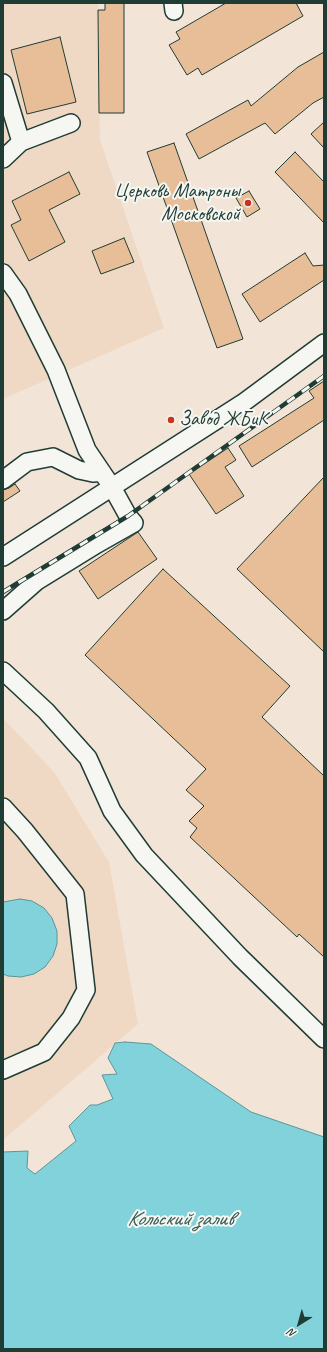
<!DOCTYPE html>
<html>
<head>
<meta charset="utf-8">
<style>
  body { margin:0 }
  #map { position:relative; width:327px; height:1352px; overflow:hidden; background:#f2e5d7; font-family:Caveat,sans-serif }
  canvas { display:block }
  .frame { position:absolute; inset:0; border:4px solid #1f3d34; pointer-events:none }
  .north { position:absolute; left:279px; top:1304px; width:40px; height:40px; -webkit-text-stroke:3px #f6f6f2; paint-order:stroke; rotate:217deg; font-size:11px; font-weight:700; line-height:16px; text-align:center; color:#1f3d34 }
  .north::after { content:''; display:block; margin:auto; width:14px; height:18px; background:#1f3d34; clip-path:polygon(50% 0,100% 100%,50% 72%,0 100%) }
</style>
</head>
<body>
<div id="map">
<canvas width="327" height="1352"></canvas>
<div class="frame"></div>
<div class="north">N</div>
</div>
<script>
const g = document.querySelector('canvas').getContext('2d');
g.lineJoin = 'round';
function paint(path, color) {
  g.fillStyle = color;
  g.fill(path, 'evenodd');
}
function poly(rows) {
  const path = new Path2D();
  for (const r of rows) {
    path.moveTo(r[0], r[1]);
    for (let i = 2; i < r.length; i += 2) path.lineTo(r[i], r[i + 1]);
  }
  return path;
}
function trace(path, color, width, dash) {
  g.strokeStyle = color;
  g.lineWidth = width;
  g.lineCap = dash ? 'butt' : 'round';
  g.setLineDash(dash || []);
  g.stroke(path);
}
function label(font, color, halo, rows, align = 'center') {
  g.font = font + ' Caveat,sans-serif';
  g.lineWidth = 4;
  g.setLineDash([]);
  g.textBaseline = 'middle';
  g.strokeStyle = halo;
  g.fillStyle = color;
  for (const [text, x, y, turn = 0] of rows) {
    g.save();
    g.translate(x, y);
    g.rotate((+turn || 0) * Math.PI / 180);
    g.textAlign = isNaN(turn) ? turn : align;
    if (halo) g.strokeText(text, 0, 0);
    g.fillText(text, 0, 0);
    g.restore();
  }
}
paint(poly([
  [3,3,98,3,100,140,164,328,3,399],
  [3,718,54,772,109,862,138,1024,3,1140]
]), '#efd9c4');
const water = poly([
  [20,899,32,901,44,908,52,918,57,931,57,944,53,956,45,967,34,974,21,977,8,976,3,974,3,902,20,899],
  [125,1042,151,1044,251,1112,324,1137,324,1349,3,1349,3,1152,28,1151,27,1168,35,1174,76,1141,69,1126,90,1105,97,1105,113,1099,102,1075,117,1074,108,1058,115,1043,125,1042]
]);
paint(water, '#82d2db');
trace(water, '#5a9698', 1);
const building = poly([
  [105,3,124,3,124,113,99,113,98,10,105,10,105,3],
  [226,3,296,3,303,16,202,75,198,68,187,75,169,45,180,39,176,32,226,3],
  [60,37,76,102,27,114,11,50,60,37],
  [324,52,324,97,313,103,275,134,265,123,199,159,186,134,248,100,251,106,298,67,324,52],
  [324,122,324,148,311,134,324,122],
  [174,143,243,339,217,348,147,152,174,143],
  [295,152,324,182,324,223,275,172,295,152],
  [69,172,80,194,49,210,65,242,29,261,11,225,21,220,12,201,69,172],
  [249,191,260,209,247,217,236,198,249,191],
  [124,238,134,262,101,274,92,251,124,238],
  [305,253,313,266,324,265,324,280,260,322,242,294,305,253],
  [324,381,324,420,252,467,239,446,314,398,309,391,324,381],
  [228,448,236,460,225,467,244,496,216,514,189,474,228,448],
  [324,477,324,652,237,569,324,477],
  [15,484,20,491,3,502,3,490,9,488,15,484],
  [138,532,157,559,98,599,79,571,138,532],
  [163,569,290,686,262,717,324,776,324,957,299,934,297,937,190,837,197,828,189,821,204,806,186,790,206,769,85,655,163,569]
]);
paint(building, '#e7be97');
trace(building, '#1f3d34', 1);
const minor = poly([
  [173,3,174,11],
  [3,83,21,142],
  [3,159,21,142,71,123],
  [3,273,18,294,56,370,87,450,112,487,128,516,134,523,97,544,37,581,3,611],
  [3,480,27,462,53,457,79,470,93,473,102,472],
  [3,557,243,403,324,343],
  [3,671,46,711,88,758,112,811,144,855,240,957,324,1039],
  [3,807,25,831,75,894,86,990,71,1018,44,1052,3,1070]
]);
trace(minor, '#1f3d34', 20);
trace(minor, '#f6f6f2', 17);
const rail = poly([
  [3,592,128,516,324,376]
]);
trace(rail, '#1f3d34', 4.5);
trace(rail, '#f6f6f2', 3, [9]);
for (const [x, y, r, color] of [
  [248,203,4,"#c8321e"],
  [171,420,4,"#c8321e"]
]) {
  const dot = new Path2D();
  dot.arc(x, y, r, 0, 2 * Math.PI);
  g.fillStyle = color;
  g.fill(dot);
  trace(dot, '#f6f6f2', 1.5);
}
label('20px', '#1f3d34', '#f6f6f2', [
  ["Церковь Матроны",240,192],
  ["Московской",240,215],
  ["Завод ЖБиК",179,420,"left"]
], 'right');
label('italic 21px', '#335b55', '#f6f6f2', [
  ["Кольский залив",180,1219]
]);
</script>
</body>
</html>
